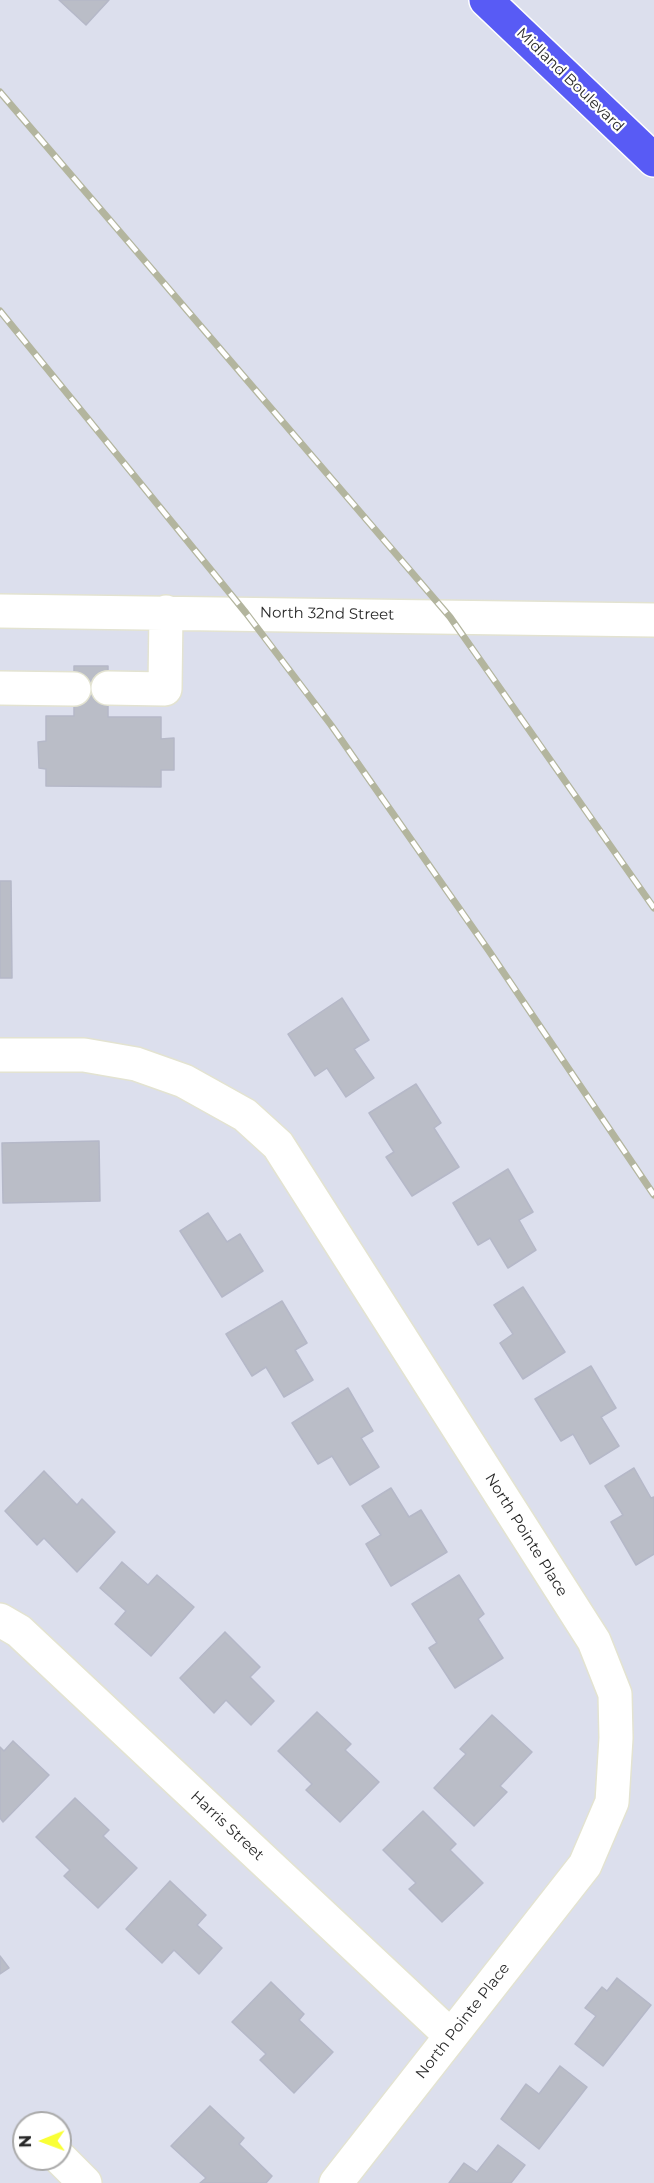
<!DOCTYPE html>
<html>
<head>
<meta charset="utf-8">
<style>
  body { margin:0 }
  #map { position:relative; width:654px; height:2183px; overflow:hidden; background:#dcdfed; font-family:Montserrat,sans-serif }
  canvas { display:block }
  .north { position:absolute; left:12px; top:2111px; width:60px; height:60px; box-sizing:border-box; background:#fff; border:2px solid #aaa; border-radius:50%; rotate:269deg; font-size:16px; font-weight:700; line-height:24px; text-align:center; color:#2a2a2a }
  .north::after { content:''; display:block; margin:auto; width:21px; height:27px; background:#f9ff36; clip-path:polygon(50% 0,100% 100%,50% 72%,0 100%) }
</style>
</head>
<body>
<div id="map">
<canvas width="654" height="2183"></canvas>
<div class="north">N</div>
</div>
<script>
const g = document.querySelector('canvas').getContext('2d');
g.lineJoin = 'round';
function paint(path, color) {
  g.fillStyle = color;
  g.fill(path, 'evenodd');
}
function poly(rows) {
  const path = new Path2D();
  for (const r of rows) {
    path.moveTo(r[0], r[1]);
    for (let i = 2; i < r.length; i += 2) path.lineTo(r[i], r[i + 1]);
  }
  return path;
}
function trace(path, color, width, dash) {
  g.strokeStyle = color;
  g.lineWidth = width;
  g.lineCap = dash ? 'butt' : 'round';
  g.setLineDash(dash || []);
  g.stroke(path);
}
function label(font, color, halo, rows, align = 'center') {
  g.font = font + ' Montserrat,sans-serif';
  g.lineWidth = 4.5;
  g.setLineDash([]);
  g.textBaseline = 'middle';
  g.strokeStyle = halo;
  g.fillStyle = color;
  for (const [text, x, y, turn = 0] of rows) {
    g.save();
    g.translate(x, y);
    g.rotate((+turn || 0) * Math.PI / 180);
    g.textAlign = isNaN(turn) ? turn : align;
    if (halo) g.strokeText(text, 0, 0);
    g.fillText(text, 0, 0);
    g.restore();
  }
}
const building = poly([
  [59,0,109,0,86,25,59,0],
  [74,666,108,666,108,717,161,717,161,739,174,738,174,770,161,770,161,787,46,786,46,769,39,768,38,742,46,741,46,716,74,716,74,666],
  [0,881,11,881,12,978,0,978,0,881],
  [342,998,369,1040,354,1049,374,1078,346,1097,327,1068,315,1076,288,1034,342,998],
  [416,1084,441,1123,434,1128,459,1167,412,1196,386,1157,394,1152,369,1113,416,1084],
  [99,1141,100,1201,3,1203,2,1143,99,1141],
  [508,1169,533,1212,519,1220,536,1250,508,1268,490,1238,478,1245,453,1203,508,1169],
  [208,1213,227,1242,240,1234,263,1271,222,1297,180,1231,208,1213],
  [523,1287,565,1352,523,1379,500,1343,513,1334,494,1305,523,1287],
  [282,1301,307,1343,295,1350,313,1380,284,1397,266,1367,252,1376,226,1334,282,1301],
  [591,1366,616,1408,601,1417,619,1446,590,1464,573,1434,561,1441,535,1399,591,1366],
  [348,1388,373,1431,361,1438,379,1467,350,1485,332,1456,318,1464,292,1423,348,1388],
  [634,1468,651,1498,654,1497,654,1554,636,1565,611,1522,623,1515,605,1486,634,1468],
  [44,1471,77,1505,82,1499,115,1532,77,1572,44,1538,37,1545,5,1511,44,1471],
  [391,1488,409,1517,421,1510,447,1552,391,1586,366,1544,381,1535,362,1506,391,1488],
  [122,1562,148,1585,157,1575,194,1607,151,1656,115,1624,126,1611,100,1588,122,1562],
  [459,1575,484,1614,478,1619,503,1658,455,1688,429,1648,437,1643,412,1604,459,1575],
  [225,1632,260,1667,250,1677,274,1701,251,1725,226,1700,214,1713,180,1678,225,1632],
  [317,1712,351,1744,345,1750,379,1782,340,1822,306,1790,312,1784,278,1751,317,1712],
  [492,1715,532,1752,500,1786,507,1792,474,1826,434,1788,466,1754,460,1749,492,1715],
  [13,1741,49,1775,3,1822,0,1818,0,1747,4,1751,13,1741],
  [75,1798,109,1830,103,1836,137,1868,98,1908,64,1876,70,1870,36,1837,75,1798],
  [423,1811,456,1844,450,1850,483,1883,442,1922,409,1889,416,1883,383,1850,423,1811],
  [170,1881,206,1915,197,1925,222,1948,199,1974,174,1950,162,1963,126,1929,170,1881],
  [0,1956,9,1968,0,1974,0,1956],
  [617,1978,651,2005,603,2066,575,2044,596,2016,585,2008,602,1987,607,1991,617,1978],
  [271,1982,304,2014,299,2020,333,2052,294,2093,260,2060,266,2054,232,2022,271,1982],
  [560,2066,587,2087,539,2149,501,2119,526,2084,539,2094,560,2066],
  [210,2106,244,2138,239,2144,272,2176,266,2183,200,2183,206,2178,171,2146,210,2106],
  [498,2145,525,2165,511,2183,449,2183,464,2163,477,2172,498,2145]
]);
paint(building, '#babdc7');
trace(building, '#b5b8c8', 1.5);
const minor = poly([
  [0,611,654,620],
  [0,688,74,689],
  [108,688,165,689,166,612],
  [0,1055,84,1055,136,1064,184,1081,245,1115,278,1145,594,1641,615,1694,616,1738,612,1802,585,1865,336,2183],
  [0,1620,19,1631,451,2036],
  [60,2158,85,2183]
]);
const major = poly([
  [486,0,654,160]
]);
trace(minor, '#e3e3d1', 36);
trace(major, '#fff', 36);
trace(minor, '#fff', 33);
trace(major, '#585bf5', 33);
const rail = poly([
  [0,92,450,617,654,908],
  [0,311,246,613,331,725,489,951,654,1195]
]);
trace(rail, '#b3b59e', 7);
trace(rail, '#fff', 4.5, [14]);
label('15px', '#2a2a2a', '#fff', [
  ["Midland Boulevard",570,80,44],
  ["North 32nd Street",327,614,1],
  ["North Pointe Place",526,1535,58],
  ["Harris Street",227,1826,43],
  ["North Pointe Place",463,2021,-52]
]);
</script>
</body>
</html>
